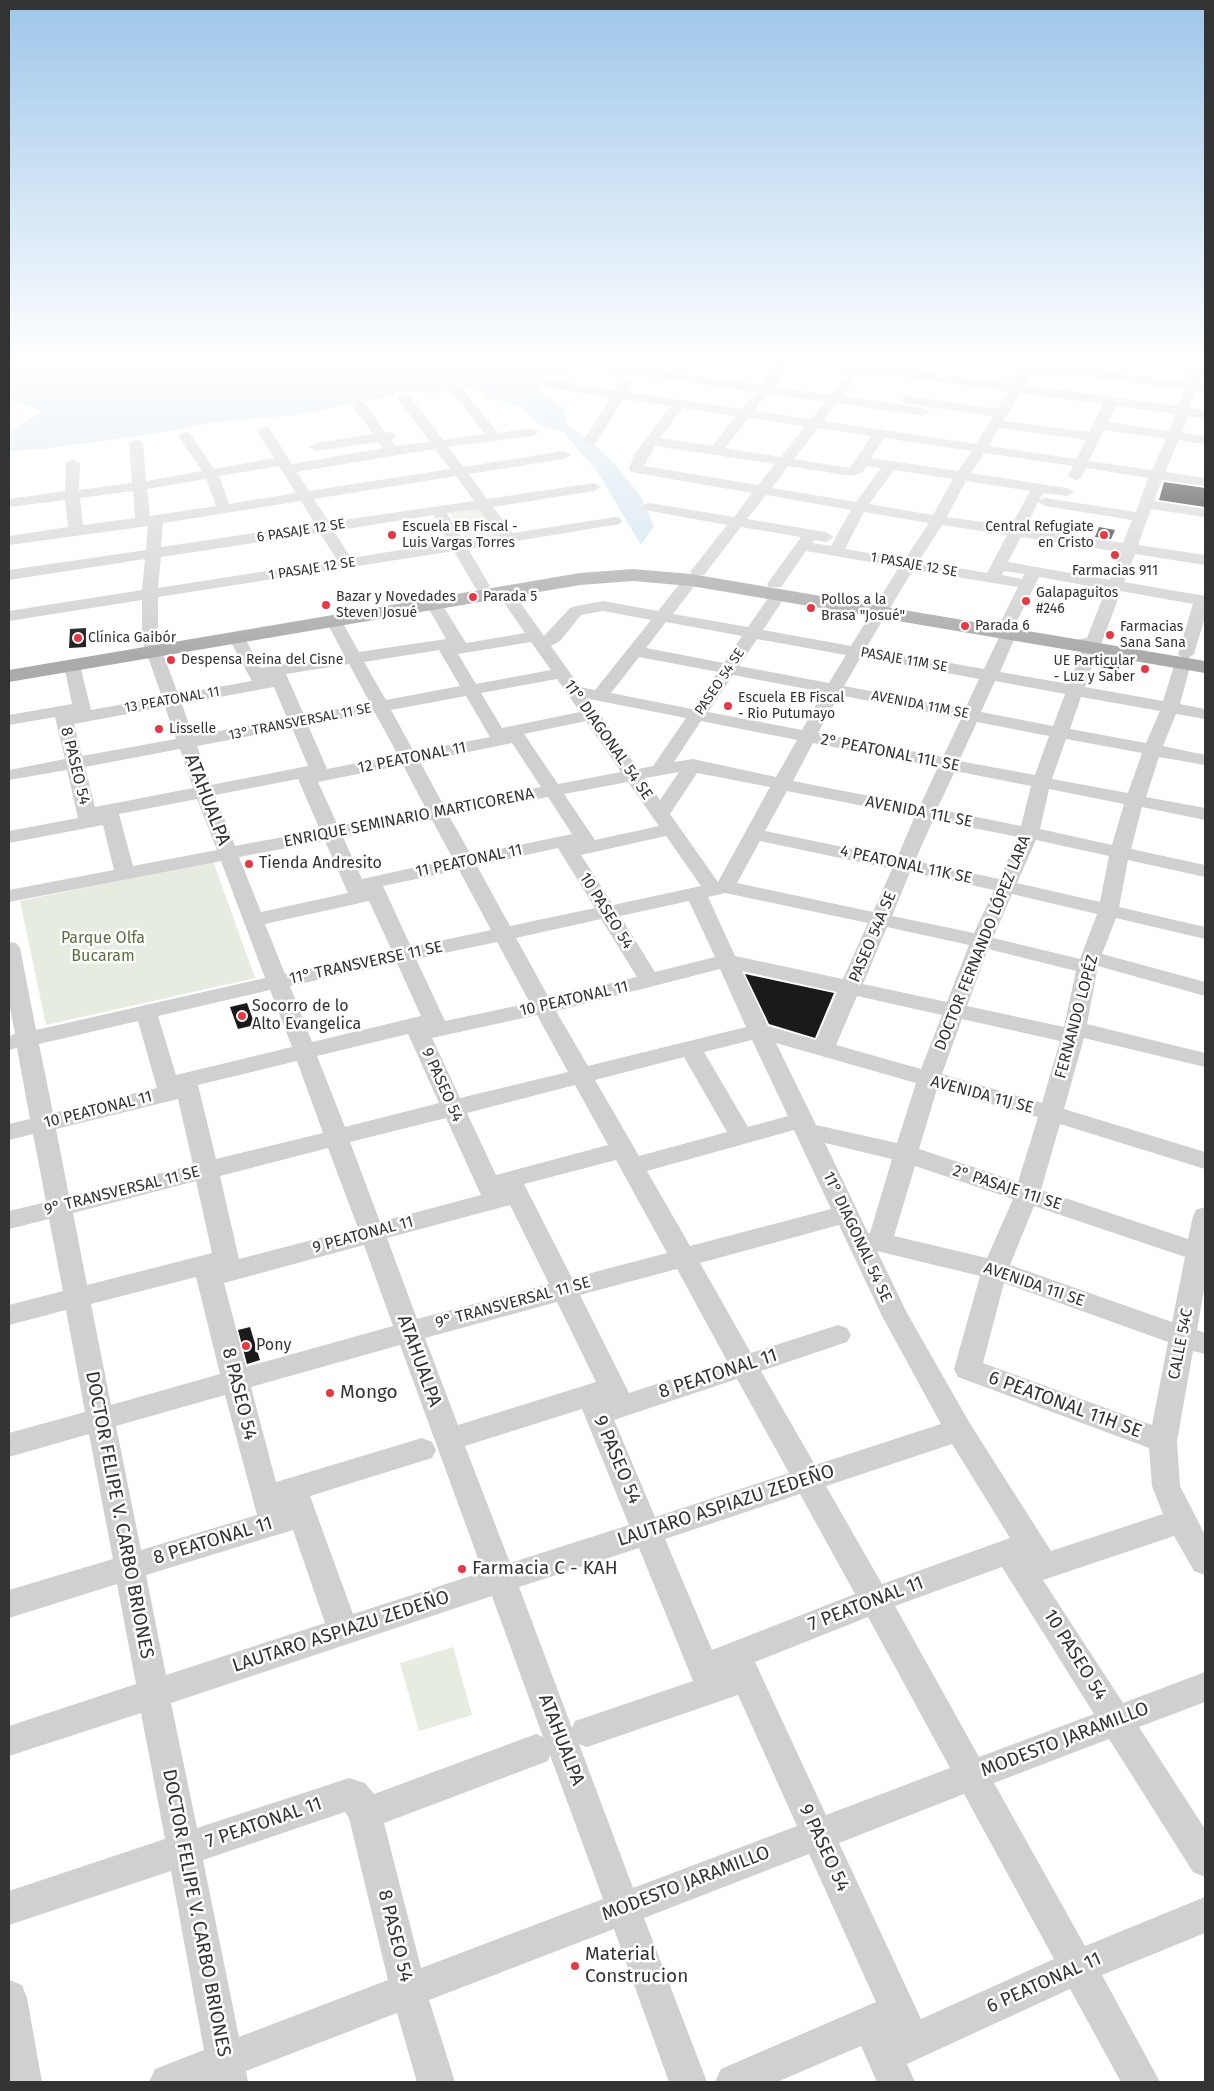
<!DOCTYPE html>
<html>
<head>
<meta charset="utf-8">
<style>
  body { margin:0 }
  #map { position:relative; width:1214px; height:2091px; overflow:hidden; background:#fff; font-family:"Fira Sans",sans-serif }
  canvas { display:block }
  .frame { position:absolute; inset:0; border:10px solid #333; pointer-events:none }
</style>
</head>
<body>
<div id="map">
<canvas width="1214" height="2091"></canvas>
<div class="frame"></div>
</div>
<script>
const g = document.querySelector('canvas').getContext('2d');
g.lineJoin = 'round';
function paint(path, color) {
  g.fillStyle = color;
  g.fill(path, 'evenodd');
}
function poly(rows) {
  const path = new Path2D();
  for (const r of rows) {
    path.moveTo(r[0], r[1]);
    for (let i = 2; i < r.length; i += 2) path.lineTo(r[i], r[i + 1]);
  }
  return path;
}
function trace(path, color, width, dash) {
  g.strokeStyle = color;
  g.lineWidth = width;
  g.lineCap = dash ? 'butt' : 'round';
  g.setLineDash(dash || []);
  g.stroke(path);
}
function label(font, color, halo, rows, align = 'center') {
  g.font = font + ' "Fira Sans",sans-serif';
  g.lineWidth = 5;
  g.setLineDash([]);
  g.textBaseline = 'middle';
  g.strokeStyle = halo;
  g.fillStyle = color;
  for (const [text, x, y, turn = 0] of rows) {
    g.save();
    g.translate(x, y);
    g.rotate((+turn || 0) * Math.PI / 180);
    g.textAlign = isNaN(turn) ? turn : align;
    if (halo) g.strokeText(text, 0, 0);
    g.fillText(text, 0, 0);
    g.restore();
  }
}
paint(poly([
  [482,507,499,535,466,540,449,512],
  [213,861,255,978,46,1025,20,901],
  [453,1647,472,1715,419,1731,400,1663]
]), '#e6ecdf');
paint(poly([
  [9,364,553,364,575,377,537,375,541,391,562,407,568,425,595,445,616,465,642,498,654,526,641,545,597,471,562,431,539,425,522,407,489,398,473,386,431,394,416,391,304,414,212,423,139,436,43,449,9,451,9,432,43,411,9,400]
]), '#cfe2ee');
paint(poly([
  [1164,482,1205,488,1205,507,1159,500],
  [1099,527,1115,530,1111,539,1095,537],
  [86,628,86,647,69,648,70,629],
  [1103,658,1122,661,1118,670,1100,667],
  [745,974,834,993,815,1038,769,1024],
  [247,1003,255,1025,238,1029,230,1007],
  [250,1327,260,1360,247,1364,238,1330]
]), '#1a1a1a');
paint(poly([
  [584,364,615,364,762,385,779,364,791,364,774,387,830,395,850,369,835,367,833,364,867,364,1012,384,1021,368,1014,367,1012,364,1046,364,1186,382,1193,364,1205,364,1199,384,1205,385,1205,391,1196,391,1190,408,1205,410,1205,418,1188,416,1182,433,1205,436,1205,444,1179,440,1165,472,1205,478,1205,486,1162,480,1154,501,1205,509,1205,517,1151,509,1138,545,1205,555,1205,565,1135,554,1124,582,1205,596,1205,617,1194,654,1187,659,1191,663,1180,704,1205,709,1205,719,1176,714,1163,746,1205,755,1205,765,1159,757,1146,797,1205,808,1205,820,1142,807,1131,849,1205,865,1205,877,1128,860,1119,907,1205,927,1205,939,1116,918,1102,954,1205,982,1205,996,1098,966,1087,1024,1205,1053,1205,1067,1084,1038,1064,1109,1205,1152,1205,1169,1060,1124,1041,1190,1188,1239,1193,1216,1196,1210,1205,1207,1205,1284,1197,1330,1205,1333,1205,1354,1193,1351,1177,1441,1180,1486,1205,1535,1205,1575,1194,1571,1174,1536,1043,1580,1123,1703,1205,1672,1205,1702,1139,1727,1205,1829,1205,1877,1193,1872,1109,1739,994,1783,1085,1946,1205,1897,1205,1933,1102,1975,1160,2082,1121,2082,1070,1989,907,2064,915,2082,877,2082,861,2046,777,2082,715,2082,721,2069,876,2002,809,1854,644,1918,707,2082,669,2082,614,1929,429,2000,455,2082,417,2082,397,2013,246,2071,248,2082,149,2082,155,2069,204,2050,171,1871,9,1925,9,1891,165,1839,141,1713,9,1756,9,1726,136,1684,117,1584,9,1618,9,1590,113,1559,89,1434,9,1457,9,1433,85,1412,66,1310,9,1325,9,1305,63,1291,49,1219,9,1229,9,1211,46,1202,33,1134,9,1140,9,1124,30,1119,17,1048,9,1050,9,1036,15,1034,9,1003,9,942,16,943,20,948,36,1030,265,978,221,861,9,902,9,890,114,870,103,825,9,843,9,831,78,818,67,770,9,780,9,770,65,759,55,717,9,725,9,715,72,704,64,665,66,661,72,660,78,661,80,665,91,710,162,697,142,640,142,600,9,621,9,611,142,590,145,559,9,580,9,570,146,550,148,526,9,545,9,536,68,527,65,500,9,507,9,499,65,491,66,463,73,459,80,463,79,490,132,483,129,443,136,439,143,443,146,481,202,471,178,436,185,432,190,433,214,469,274,458,257,431,264,427,269,428,292,464,383,448,378,442,316,451,309,447,316,443,373,434,352,405,359,401,364,402,385,432,394,433,396,436,391,440,395,446,430,442,397,398,404,394,409,395,443,440,485,434,450,390,456,386,461,387,498,433,532,428,539,432,532,436,448,447,463,467,564,451,571,455,564,459,469,474,487,499,594,483,601,487,594,491,493,507,513,533,615,517,620,518,622,521,620,524,468,549,490,586,482,591,476,589,454,551,158,597,158,640,178,694,252,681,228,637,230,633,236,632,242,633,261,668,344,655,326,621,334,616,340,618,359,652,446,639,426,604,434,599,440,601,466,643,525,633,496,591,504,586,510,588,544,636,570,608,576,606,603,601,658,611,685,577,691,575,699,580,673,614,748,627,773,591,779,589,787,594,763,630,851,646,899,567,806,551,781,587,769,587,767,584,801,537,741,527,704,575,692,575,690,572,727,525,645,510,643,507,645,504,650,503,734,517,752,493,631,472,629,469,634,455,671,406,623,399,596,443,591,444,584,440,611,397,547,388,541,384,547,380,615,390,621,381,626,380,632,384,627,392,742,409,756,392,590,368,584,364],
  [1033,370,1184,389,1178,406,1024,385,1033,370],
  [862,371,1008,391,997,409,907,396,900,400,907,404,993,416,976,444,823,421,837,403,923,416,930,412,923,408,842,396,862,371],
  [1020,393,1103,404,1089,432,1003,421,1020,393],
  [768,394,825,402,811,419,754,411,768,394],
  [1116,406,1175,414,1169,431,1108,422,1116,406],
  [683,408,736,416,712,446,660,438,683,408],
  [749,418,805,426,781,457,725,448,749,418],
  [818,428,871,436,850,468,794,459,818,428],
  [999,428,1086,440,1076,459,989,446,999,428],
  [1104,430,1166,439,1152,470,1089,461,1104,430],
  [884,438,972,451,958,471,871,458,884,438],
  [655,446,775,464,758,485,644,466,655,446],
  [435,449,450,469,309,491,297,472,435,449],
  [984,453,1073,466,1068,476,1075,480,1080,479,1086,468,1148,478,1136,512,1045,498,1039,500,1043,493,1067,496,1074,492,1067,488,971,473,984,453],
  [279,466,296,493,229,504,219,476,279,466],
  [788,466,851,476,862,473,867,466,881,468,856,502,772,488,788,466],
  [894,470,953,479,933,515,869,504,894,470],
  [456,476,474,501,329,522,314,499,456,476],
  [206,479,216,506,150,516,147,489,206,479],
  [966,481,1030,491,1011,526,947,517,966,481],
  [133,491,135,518,83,525,80,498,133,491],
  [766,495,851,510,831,546,812,543,815,540,826,542,834,537,826,532,747,519,766,495],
  [301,501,315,524,161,547,163,523,301,501],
  [1038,502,1045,506,1132,520,1123,543,1025,529,1038,502],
  [479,509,499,535,463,540,447,513,479,509],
  [864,512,929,523,905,559,845,549,864,512],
  [434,515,449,542,351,558,334,531,434,515],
  [942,525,1007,535,987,573,919,561,942,525],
  [320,533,337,560,158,588,161,557,320,533],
  [1021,537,1120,552,1110,580,1008,562,1021,537],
  [913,570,1018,587,1000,623,1008,628,1016,623,1039,577,1106,589,1087,638,1071,641,1069,645,1071,649,1082,649,1069,684,1000,672,1017,633,1015,630,1009,628,1003,630,1001,633,984,669,866,648,913,570],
  [1004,571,1024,574,1022,579,1002,575,1004,571],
  [1121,591,1193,604,1178,654,1182,658,1175,663,1163,701,1085,687,1099,646,1102,642,1121,591],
  [603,611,651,620,595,690,580,687,551,646,560,641,581,615,603,611],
  [666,622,742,636,724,663,646,648,666,622],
  [757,639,846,655,829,683,739,666,757,639],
  [531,642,551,670,476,684,458,654,531,642],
  [439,650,460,686,386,700,364,662,439,650],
  [639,657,718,672,692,709,611,693,639,657],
  [861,657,979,679,965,709,844,686,861,657],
  [349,664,370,703,304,715,286,674,349,664],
  [733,675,823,692,802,730,708,712,733,675],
  [557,679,580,712,502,728,481,693,557,679],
  [995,681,1065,694,1053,726,981,712,995,681],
  [274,687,287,718,193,736,182,704,274,687],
  [839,695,961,719,943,757,818,733,839,695],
  [466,696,490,737,414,752,391,710,466,696],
  [1081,697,1160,711,1146,743,1070,729,1081,697],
  [589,699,686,718,653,766,638,769,589,699],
  [165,707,176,739,82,756,74,724,165,707],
  [375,713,398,755,327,769,308,725,375,713],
  [586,721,621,772,558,784,524,734,586,721],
  [701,721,797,740,776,777,693,759,674,762,701,721],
  [977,722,1049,736,1035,775,959,761,977,722],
  [292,728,308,766,211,785,197,746,292,728],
  [1066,739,1142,753,1128,793,1052,779,1066,739],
  [512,743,541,787,444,806,420,762,512,743],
  [813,743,938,767,920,806,793,781,813,743],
  [180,749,193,788,95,807,85,767,180,749],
  [403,765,426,809,338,826,318,782,403,765],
  [955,771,1031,786,1021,826,937,809,955,771],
  [679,772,660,800,645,778,679,772],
  [697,773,770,787,718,882,670,814,697,773],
  [298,779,320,830,235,846,215,795,298,779],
  [628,782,659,826,595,840,564,794,628,782],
  [1049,789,1124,804,1112,845,1040,829,1049,789],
  [787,791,915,816,897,858,765,831,787,791],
  [548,797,572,834,471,855,449,816,548,797],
  [197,799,217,850,133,866,119,814,197,799],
  [432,820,453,859,362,879,343,837,432,820],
  [933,820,1018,837,999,879,915,861,933,820],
  [666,836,701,886,613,905,581,855,666,836],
  [1036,840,1109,856,1100,902,1017,883,1036,840],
  [325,841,348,893,261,912,239,857,325,841],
  [760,841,892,869,873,912,737,883,760,841],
  [558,848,595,908,510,926,477,866,558,848],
  [459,870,491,930,411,947,383,886,459,870],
  [910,872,994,890,974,933,892,916,910,872],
  [725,893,868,923,843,979,735,956,708,897,725,893],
  [1012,894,1097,914,1080,959,993,938,1012,894],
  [369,901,392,951,285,974,265,924,369,901],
  [689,901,715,957,655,972,620,916,689,901],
  [601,919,637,977,549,998,516,938,601,919],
  [887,927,969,945,947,1002,863,984,887,927],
  [497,942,530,1003,445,1021,416,959,497,942],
  [988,949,1076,971,1064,1027,967,1006,988,949],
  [397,963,421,1016,312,1042,290,986,397,963],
  [720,969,746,1027,588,1066,556,1011,720,969],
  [742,971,837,992,816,1040,768,1026,742,971],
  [270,990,292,1047,176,1075,158,1016,270,990],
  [857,996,942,1015,921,1069,836,1045,857,996],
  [537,1015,568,1072,460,1098,432,1038,537,1015],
  [962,1019,1060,1041,1042,1103,942,1074,962,1019],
  [138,1021,157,1088,53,1113,39,1044,138,1021],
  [408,1034,439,1103,345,1127,317,1056,408,1034],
  [752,1040,788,1116,748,1127,704,1052,752,1040],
  [776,1043,916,1083,897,1143,816,1125,776,1043],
  [684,1057,727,1132,639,1156,595,1080,684,1057],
  [297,1061,323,1133,216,1159,198,1085,297,1061],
  [575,1085,608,1145,496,1175,467,1113,575,1085],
  [937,1089,1038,1117,1018,1182,919,1149,937,1089],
  [178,1099,193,1165,69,1196,56,1129,178,1099],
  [446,1118,481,1195,380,1222,350,1142,446,1118],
  [794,1130,831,1209,690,1246,647,1171,794,1130],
  [825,1143,892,1159,870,1233,868,1233,825,1143],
  [328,1148,358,1228,239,1259,220,1176,328,1148],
  [616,1160,667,1253,572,1278,524,1184,616,1160],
  [915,1166,1013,1199,987,1258,894,1236,915,1166],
  [196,1181,212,1253,87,1285,73,1213,196,1181],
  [510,1205,549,1284,417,1319,387,1238,510,1205],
  [1034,1206,1185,1257,1172,1322,1010,1265,1034,1206],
  [839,1225,882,1316,941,1424,815,1465,761,1371,847,1342,851,1335,847,1328,838,1325,751,1353,700,1263,839,1225],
  [364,1245,393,1326,246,1367,224,1283,364,1245],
  [877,1251,980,1276,954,1369,958,1377,1149,1448,1152,1486,1163,1514,1051,1551,969,1422,907,1313,877,1251],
  [677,1269,727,1361,629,1393,580,1295,677,1269],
  [196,1277,220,1374,111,1405,91,1304,196,1277],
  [1004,1283,1168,1342,1152,1425,983,1363,1004,1283],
  [557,1302,596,1382,458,1425,425,1338,557,1302],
  [400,1345,483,1572,353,1614,310,1496,432,1458,436,1450,432,1442,422,1438,276,1482,251,1387,400,1345],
  [737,1379,789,1473,655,1517,614,1420,737,1379],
  [225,1395,257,1515,141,1550,116,1426,225,1395],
  [582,1409,629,1525,510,1563,465,1446,582,1409],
  [952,1444,1010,1538,882,1584,826,1486,952,1444],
  [800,1494,855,1594,712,1650,665,1539,800,1494],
  [293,1530,325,1623,166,1675,146,1575,293,1530],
  [639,1548,693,1681,587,1717,575,1721,572,1728,519,1587,639,1548],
  [1002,1567,1094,1714,979,1757,895,1606,1002,1567],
  [492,1596,543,1737,536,1734,374,1794,365,1783,349,1778,197,1828,171,1703,492,1596],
  [868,1617,950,1768,826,1815,755,1662,868,1617],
  [738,1695,797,1826,633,1888,579,1744,587,1747,738,1695],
  [550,1755,603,1899,421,1968,384,1823,548,1761,550,1755],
  [964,1794,1054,1959,921,2019,839,1843,964,1794],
  [345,1812,349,1818,388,1980,239,2037,203,1860,345,1812],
  [9,1980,22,1985,27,1998,42,2082,9,2082,9,1980]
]), '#d0d0d0');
paint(poly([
  [633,569,691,574,1205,661,1205,673,691,586,633,581,580,585,9,682,9,670,580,573,633,569]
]), '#ababab');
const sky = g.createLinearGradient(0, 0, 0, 657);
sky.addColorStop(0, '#9ec6ea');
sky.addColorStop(0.55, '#fff');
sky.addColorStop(1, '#ffffff00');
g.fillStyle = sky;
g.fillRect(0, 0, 1214, 657);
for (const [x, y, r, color] of [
  [392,535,5,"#e63946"],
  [1104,535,5,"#e63946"],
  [1115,555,5,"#e63946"],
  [473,597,5,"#e63946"],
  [1026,601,5,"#e63946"],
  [326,605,5,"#e63946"],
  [811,608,5,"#e63946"],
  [965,626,5,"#e63946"],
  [1110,635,5,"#e63946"],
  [78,638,5,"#e63946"],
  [171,660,5,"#e63946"],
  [1145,669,5,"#e63946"],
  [728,706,5,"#e63946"],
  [159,729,5,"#e63946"],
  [249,864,5,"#e63946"],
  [242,1016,5,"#e63946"],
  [246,1346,5,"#e63946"],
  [330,1393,5,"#e63946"],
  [462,1569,5,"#e63946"],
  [575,1966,5,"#e63946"]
]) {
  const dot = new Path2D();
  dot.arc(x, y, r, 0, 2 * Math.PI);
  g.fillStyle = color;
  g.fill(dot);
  trace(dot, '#fff', 2);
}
label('14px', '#333', '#fff', [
  ["Escuela EB Fiscal -",402,527],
  ["Luis Vargas Torres",402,543],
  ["Central Refugiate",1094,527,"right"],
  ["en Cristo",1094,543,"right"],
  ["Farmacias 911",1115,571,"center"],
  ["Galapaguitos",1036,593],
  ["#246",1036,609],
  ["Bazar y Novedades",336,597],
  ["Steven Josué",336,613],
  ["Parada 5",483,597],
  ["Pollos a la",821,600],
  ["Brasa \"Josué\"",821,616],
  ["Parada 6",975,626],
  ["Farmacias",1120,627],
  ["Sana Sana",1120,643],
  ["Clínica Gaibór",88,638],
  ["Despensa Reina del Cisne",181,660],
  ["UE Particular",1135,661,"right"],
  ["- Luz y Saber",1135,677,"right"],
  ["Escuela EB Fiscal",738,698],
  ["- Rio Putumayo",738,714],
  ["Lisselle",169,729]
], 'left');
label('14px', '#333', '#fff', [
  ["6 PASAJE 12 SE",301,531,-9],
  ["1 PASAJE 12 SE",914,565,10],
  ["1 PASAJE 12 SE",312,569,-9],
  ["PASAJE 11M SE",904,660,10],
  ["PASEO 54 SE",720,682,-56],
  ["13 PEATONAL 11",172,700,-10],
  ["AVENIDA 11M SE",920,705,11],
  ["13° TRANSVERSAL 11 SE",300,722,-11]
]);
label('16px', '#333', '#fff', [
  ["11° DIAGONAL 54 SE",608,740,55],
  ["2° PEATONAL 11L SE",890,753,11],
  ["12 PEATONAL 11",412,758,-11],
  ["8 PASEO 54",75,766,76],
  ["AVENIDA 11L SE",919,812,11],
  ["ENRIQUE SEMINARIO MARTICORENA",409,818,-11],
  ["11 PEATONAL 11",469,861,-12],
  ["4 PEATONAL 11K SE",906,865,12],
  ["10 PASEO 54",606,911,58],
  ["PASEO 54A SE",873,937,-67],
  ["DOCTOR FERNANDO LÓPEZ LARA",983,943,-68],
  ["11° TRANSVERSE 11 SE",366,963,-12],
  ["10 PEATONAL 11",574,999,-13],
  ["FERNANDO LOPÉZ",1077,1017,-75],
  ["9 PASEO 54",442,1085,66],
  ["AVENIDA 11J SE",982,1095,15],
  ["10 PEATONAL 11",98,1110,-14],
  ["2° PASAJE 11I SE",1007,1188,18],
  ["9° TRANSVERSAL 11 SE",122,1191,-14],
  ["9 PEATONAL 11",363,1235,-15],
  ["11° DIAGONAL 54 SE",857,1237,65],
  ["AVENIDA 11I SE",1034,1285,19],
  ["9° TRANSVERSAL 11 SE",513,1303,-15],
  ["CALLE 54C",1181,1344,-79]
]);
label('16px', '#333', '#fff', [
  ["Tienda Andresito",259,864],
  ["Socorro de lo",252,1007],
  ["Alto Evangelica",252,1025],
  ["Pony",256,1346]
], 'left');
label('16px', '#56703f', '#fff', [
  ["Parque Olfa",103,939],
  ["Bucaram",103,957]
]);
label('19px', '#333', '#fff', [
  ["ATAHUALPA",207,800,69],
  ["ATAHUALPA",419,1361,70],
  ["8 PEATONAL 11",718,1374,-18],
  ["8 PASEO 54",239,1394,76],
  ["6 PEATONAL 11H SE",1065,1405,20],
  ["9 PASEO 54",617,1460,67],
  ["LAUTARO ASPIAZU ZEDEÑO",726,1506,-18],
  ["DOCTOR FELIPE V. CARBO BRIONES",119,1515,79],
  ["8 PEATONAL 11",213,1541,-17],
  ["7 PEATONAL 11",866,1604,-21],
  ["LAUTARO ASPIAZU ZEDEÑO",341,1632,-18],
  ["10 PASEO 54",1075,1655,58],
  ["ATAHUALPA",561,1740,69],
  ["MODESTO JARAMILLO",1065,1740,-21],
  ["7 PEATONAL 11",264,1823,-19],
  ["9 PASEO 54",824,1848,65],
  ["MODESTO JARAMILLO",686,1884,-21],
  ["DOCTOR FELIPE V. CARBO BRIONES",196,1913,79],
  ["8 PASEO 54",395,1936,76],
  ["6 PEATONAL 11",1044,1983,-24]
]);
label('19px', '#333', '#fff', [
  ["Mongo",340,1393],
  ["Farmacia C - KAH",472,1569],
  ["Material",585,1955],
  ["Construcion",585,1977]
], 'left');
</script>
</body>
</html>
